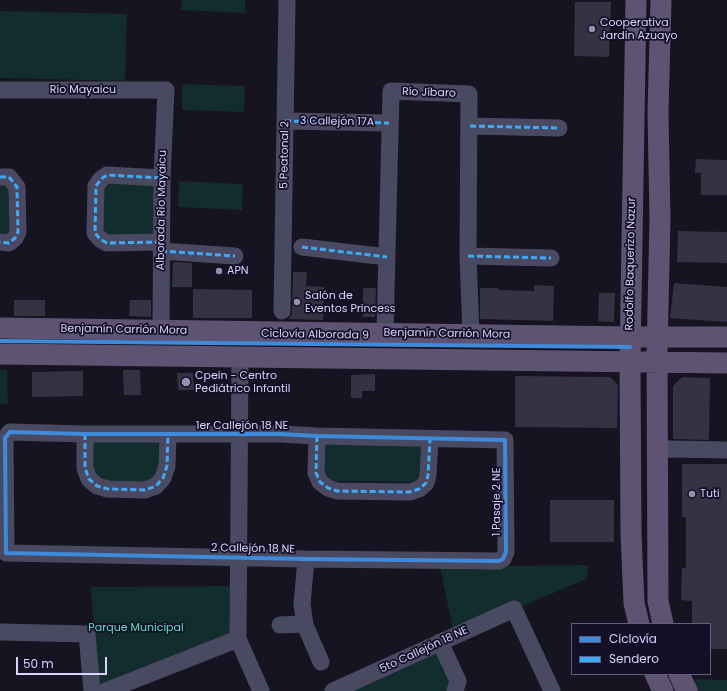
<!DOCTYPE html>
<html>
<head>
<meta charset="utf-8">
<style>
  body { margin:0 }
  #map { position:relative; width:727px; height:691px; overflow:hidden; background:#161421; font-family:Poppins,sans-serif }
  canvas { display:block }
  .legend { position:absolute; left:571px; top:623px; width:140px; height:52px; box-sizing:border-box; background:#130f26; border:1px solid #625e7d; margin:0; padding:5px 7px; list-style:none; font-size:12px; color:#d9d4ff }
  .legend li { display:flex; align-items:center; gap:8px; height:20px }
  .legend b { width:20px; border:1px solid #625e7d }
  .scale { position:absolute; left:16px; top:657px; width:91px; height:18px; box-sizing:border-box; border:2px solid #d9d4ff; border-top:0; padding-left:5px; font-size:12px; line-height:14px; white-space:nowrap; color:#d9d4ff; -webkit-text-stroke:3px #130f26; paint-order:stroke }
</style>
</head>
<body>
<div id="map">
<canvas width="727" height="691"></canvas>
<ul class="legend">
<li><b style="height:5px;background:#408adc"></b>Ciclovía</li>
<li><b style="height:5px;background:#3fa9f5"></b>Sendero</li>
</ul>
<div class="scale">50 m</div>
</div>
<script>
const g = document.querySelector('canvas').getContext('2d');
g.lineJoin = 'round';
function paint(path, color) {
  g.fillStyle = color;
  g.fill(path, 'evenodd');
}
function poly(rows) {
  const path = new Path2D();
  for (const r of rows) {
    path.moveTo(r[0], r[1]);
    for (let i = 2; i < r.length; i += 2) path.lineTo(r[i], r[i + 1]);
  }
  return path;
}
function trace(path, color, width, dash) {
  g.strokeStyle = color;
  g.lineWidth = width;
  g.lineCap = dash ? 'butt' : 'round';
  g.setLineDash(dash || []);
  g.stroke(path);
}
function label(font, color, halo, rows, align = 'center') {
  g.font = font + ' Poppins,sans-serif';
  g.lineWidth = 3.5;
  g.setLineDash([]);
  g.textBaseline = 'middle';
  g.strokeStyle = halo;
  g.fillStyle = color;
  for (const [text, x, y, turn = 0] of rows) {
    g.save();
    g.translate(x, y);
    g.rotate((+turn || 0) * Math.PI / 180);
    g.textAlign = isNaN(turn) ? turn : align;
    if (halo) g.strokeText(text, 0, 0);
    g.fillText(text, 0, 0);
    g.restore();
  }
}
paint(poly([
  [182,0,245,0,245,13,181,10],
  [0,11,127,14,125,81,0,78],
  [182,84,245,86,244,112,182,110],
  [110,179,154,183,154,239,109,239,99,231,100,188],
  [179,181,243,184,242,210,178,207],
  [0,183,5,183,12,190,13,230,0,238],
  [0,370,7,370,8,404,0,404],
  [88,437,165,437,164,467,149,485,106,483,90,473],
  [320,439,426,442,422,480,414,482,327,481,323,476],
  [588,565,587,579,454,634,440,567],
  [232,586,231,636,98,688,91,587],
  [440,650,453,678,449,691,352,691],
  [690,679,727,680,727,691,696,691]
]), '#132c2d');
paint(poly([
  [575,2,611,2,609,57,574,56],
  [696,159,727,160,727,195,701,195,701,173,695,173],
  [678,231,727,232,727,263,677,262],
  [173,262,192,263,192,287,172,287],
  [293,272,307,272,306,286,324,287,323,320,288,319,291,316,292,311],
  [674,283,727,287,727,322,670,318],
  [534,285,554,286,553,321,480,319,480,288,499,288,498,290,534,291],
  [363,288,376,288,375,317,363,317],
  [193,289,252,290,252,318,193,318],
  [599,293,615,293,614,322,598,321],
  [14,300,45,300,45,316,14,316],
  [130,300,151,300,151,317,129,316],
  [123,370,140,370,141,395,124,395],
  [83,371,83,396,32,397,32,372],
  [177,373,193,373,194,390,178,390],
  [375,374,375,391,362,391,362,398,351,398,351,375],
  [515,376,610,377,618,385,617,428,515,427],
  [682,377,710,378,709,440,673,439,673,386],
  [682,464,727,464,727,649,710,649,710,624,692,624,692,601,681,600,682,568,686,568,686,517,682,517],
  [550,500,614,500,614,542,550,542]
]), '#343243');
trace(poly([
  [0,90,166,90,162,178,161,330],
  [285,121,389,123],
  [470,126,559,128],
  [0,177,9,177,17,187,18,232,15,238,9,243,0,242],
  [161,242,107,243,100,239,95,233,96,186,101,179,107,175,162,178],
  [302,247,387,257],
  [161,251,235,256],
  [468,256,551,258],
  [282,311,287,0],
  [385,333,391,91,469,94,468,256,471,335],
  [240,357,238,639,261,691],
  [10,432,85,434,280,434,317,436,505,440,506,552,503,559,499,561,306,559,6,553,5,438,10,432],
  [85,434,85,468,89,479,97,486,108,489,145,490,156,486,163,478,167,466,168,434],
  [317,436,316,473,320,482,328,488,337,491,410,492,419,489,426,483,428,475,430,439],
  [658,450,670,449,727,450],
  [306,559,302,604,305,625,321,662],
  [280,625,305,624],
  [0,632,87,634,92,691],
  [440,642,458,681,455,691],
  [106,691,238,639],
  [333,691,514,609,552,691]
]), '#4a4962', 17);
trace(poly([
  [636,0,630,362,631,534,634,603,639,624],
  [661,0,658,112,660,220,657,353,658,601,663,624],
  [0,328,630,337,727,337],
  [0,354,727,363],
  [655,674,663,691],
  [679,674,687,691]
]), '#5e5373', 21);
trace(poly([
  [285,121,389,123],
  [470,126,559,128],
  [0,177,9,177,17,187,18,232,15,238,9,243,0,242],
  [161,242,107,243,100,239,95,233,96,186,101,179,107,175,162,178],
  [302,247,387,257],
  [161,251,235,256],
  [468,256,551,258],
  [85,434,85,468,89,479,97,486,108,489,145,490,156,486,163,478,167,466,168,434],
  [317,436,316,473,320,482,328,488,337,491,410,492,419,489,426,483,428,475,430,439]
]), '#3fa9f5', 3, [6, 3]);
trace(poly([
  [0,341,630,347],
  [10,432,85,434,280,434,317,436,505,440,506,552,503,559,499,561,306,559,6,553,5,438,10,432]
]), '#408adc', 4);
for (const [x, y, r, color] of [
  [592,29,4,"#9591b1"],
  [219,271,4,"#9591b1"],
  [297,302,4,"#9591b1"],
  [186,382,5,"#9591b1"],
  [692,494,4,"#9591b1"]
]) {
  const dot = new Path2D();
  dot.arc(x, y, r, 0, 2 * Math.PI);
  g.fillStyle = color;
  g.fill(dot);
  trace(dot, '#130f26', 1.5);
}
label('11px', '#d9d4ff', '#130f26', [
  ["Cooperativa",600,23],
  ["Jardin Azuayo",600,36],
  ["APN",227,271],
  ["Salón de",305,296],
  ["Eventos Princess",305,309],
  ["Cpein - Centro",195,376],
  ["Pediátrico Infantil",195,389],
  ["Tuti",700,494]
], 'left');
label('11px', '#d9d4ff', '#130f26', [
  ["Río Mayaicu",83,90],
  ["Río Jíbaro",429,93,2],
  ["3 Callejón 17A",337,122,1],
  ["5 Peatonal 2",285,155,-89],
  ["Alborada Rio Mayaicu",162,210,-89],
  ["Rodolfo Baquerizo Nazur",631,264,-89],
  ["Benjamín Carrión Mora",124,330,1],
  ["Benjamín Carrión Mora",447,334,1],
  ["Ciclovía Alborada 9",315,335,1],
  ["1er Callejón 18 NE",242,426],
  ["1 Pasaje 2 NE",497,502,-90],
  ["2 Callejón 18 NE",253,549,1],
  ["5to Callejón 18 NE",424,650,-25]
]);
label('11px', '#5fe0c0', '#130f26', [
  ["Parque Municipal",136,628]
]);
</script>
</body>
</html>
